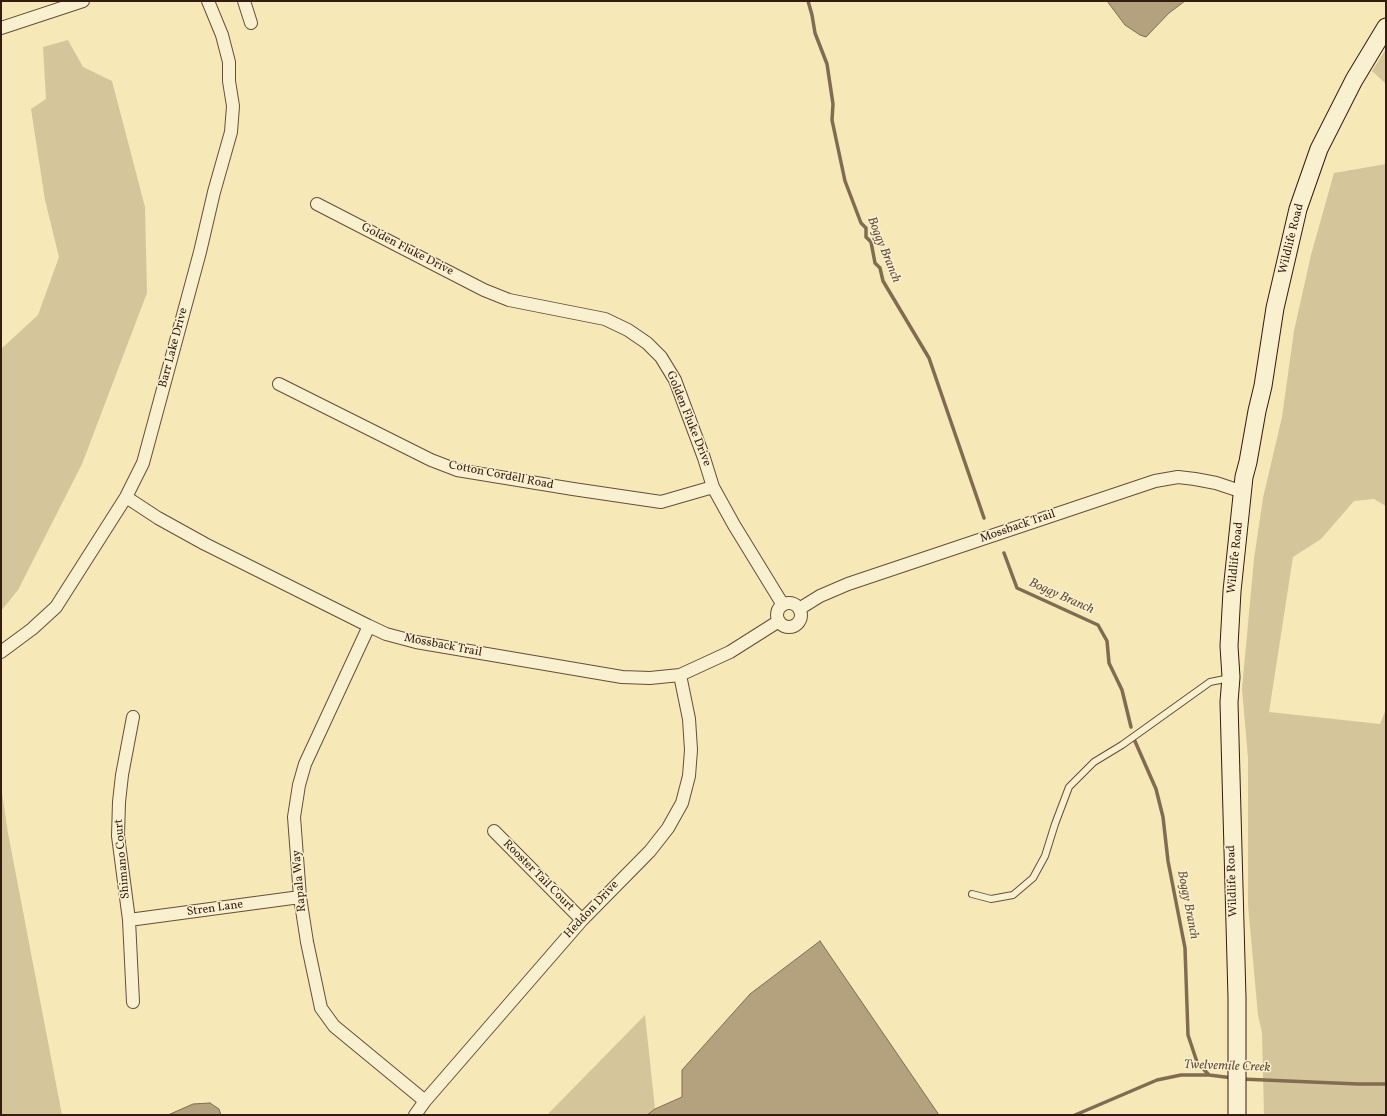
<!DOCTYPE html>
<html>
<head>
<meta charset="utf-8">
<style>
  body { margin:0 }
  #map { position:relative; width:1387px; height:1116px; overflow:hidden; background:#f6e8b7; font-family:Vollkorn,serif }
  canvas { display:block }
  .frame { position:absolute; inset:0; border:2px solid #351b10; pointer-events:none }
</style>
</head>
<body>
<div id="map">
<canvas width="1387" height="1116"></canvas>
<div class="frame"></div>
</div>
<script>
const g = document.querySelector('canvas').getContext('2d');
g.lineJoin = 'round';
function paint(path, color) {
  g.fillStyle = color;
  g.fill(path, 'evenodd');
}
function poly(rows) {
  const path = new Path2D();
  for (const r of rows) {
    if (r.length === 3) {
      path.moveTo(r[0] + r[2], r[1]);
      path.arc(r[0], r[1], r[2], 0, 2 * Math.PI);
      continue;
    }
    path.moveTo(r[0], r[1]);
    for (let i = 2; i < r.length; i += 2) path.lineTo(r[i], r[i + 1]);
  }
  return path;
}
function trace(path, color, width, dash) {
  g.strokeStyle = color;
  g.lineWidth = width;
  g.lineCap = dash ? 'butt' : 'round';
  g.setLineDash(dash || []);
  g.stroke(path);
}
function label(font, color, halo, rows, align = 'center') {
  g.font = font + ' Vollkorn,serif';
  g.lineWidth = 3;
  g.setLineDash([]);
  g.textBaseline = 'middle';
  g.strokeStyle = halo;
  g.fillStyle = color;
  for (const [text, x, y, turn = 0] of rows) {
    g.save();
    g.translate(x, y);
    g.rotate((+turn || 0) * Math.PI / 180);
    g.textAlign = isNaN(turn) ? turn : align;
    if (halo) g.strokeText(text, 0, 0);
    g.fillText(text, 0, 0);
    g.restore();
  }
}
paint(poly([
  [68,40,83,67,112,81,145,207,147,293,82,464,18,590,1,611,1,349,38,315,59,257,45,200,31,109,46,99,43,47],
  [1386,49,1386,84,1372,71],
  [1386,164,1386,506,1374,499,1354,501,1321,539,1293,557,1269,712,1380,724,1386,709,1386,1115,1264,1115,1262,1033,1258,1015,1248,905,1248,758,1242,689,1254,559,1263,498,1282,417,1294,331,1311,255,1334,173],
  [1,786,8,833,62,1115,1,1115],
  [645,1015,655,1109,647,1115,547,1115]
]), '#d5c59b');
const water = poly([
  [1107,1,1185,1,1169,13,1146,37,1140,35,1125,25,1107,1],
  [820,941,939,1115,647,1115,655,1109,682,1097,682,1070,750,994,820,941],
  [210,1103,219,1109,221,1115,168,1115,193,1104,210,1103]
]);
paint(water, '#b4a27e');
trace(water, '#816c52', 1);
trace(poly([
  [808,1,812,15,815,33,827,64,833,104,832,120,845,181,861,223,866,228,866,237,871,242,875,263,880,268,883,281,929,358,984,518],
  [1004,553,1017,588,1098,625,1107,641,1109,663,1122,690,1131,727],
  [1134,739,1156,789,1163,817,1168,861,1185,948,1188,1035,1197,1062,1209,1075],
  [1241,1079,1358,1084,1386,1084],
  [1075,1115,1157,1080,1181,1075,1209,1075,1233,1078]
]), '#816c52', 3.5);
const lane = poly([
  [972,894,991,899,1013,895,1033,878,1045,856,1055,824,1069,787,1094,762,1122,745,1210,682,1230,678]
]);
const street = poly([
  [244,1,251,23],
  [1,28,83,1],
  [317,204,484,290,509,300,605,319,628,330,647,343,661,357,675,380,704,458,713,487,734,525,783,605],
  [279,384,431,460,457,470,573,489,661,502,713,487],
  [126,497,158,518,205,544,369,626,386,634,416,642,622,677,650,678,680,675,730,652,779,621],
  [789,615,12],
  [799,609,820,596,848,584,1155,481,1178,477,1195,479,1216,483,1243,492],
  [369,626,305,764,299,785,294,817,300,897,307,942,321,1008,334,1026,425,1101],
  [1,652,32,629,56,607,126,497,143,463,200,252,214,192,231,132,233,106,229,81,229,62,222,35,208,1],
  [494,831,582,920],
  [129,920,300,897],
  [133,1002,129,920,118,836,119,802,122,775,133,717],
  [415,1115,425,1101,582,920,650,851,668,828,682,803,689,776,691,750,689,719,680,675]
]);
const secondary = poly([
  [1237,1115,1237,998,1229,702,1231,677,1229,646,1232,591,1244,477,1248,462,1257,411,1263,386,1275,308,1298,209,1319,149,1354,80,1386,27]
]);
trace(lane, '#654e3a', 8);
trace(street, '#654e3a', 14);
trace(secondary, '#351b10', 19);
trace(lane, '#f9f0d0', 6);
trace(street, '#f9f0d0', 12);
trace(secondary, '#f9f0d0', 17);
label('12px', '#351b10', '#f9f0d0', [
  ["Wildlife Road",1292,239,-76],
  ["Golden Fluke Drive",407,250,27],
  ["Barr Lake Drive",174,348,-75],
  ["Golden Fluke Drive",688,419,68],
  ["Cotton Cordell Road",501,476,11],
  ["Mossback Trail",1018,527,-19],
  ["Wildlife Road",1236,558,-84],
  ["Mossback Trail",443,646,11],
  ["Shimano Court",123,859,-95],
  ["Rooster Tail Court",538,876,45],
  ["Rapala Way",300,881,-95],
  ["Wildlife Road",1233,881,-92],
  ["Stren Lane",215,909,-8],
  ["Heddon Drive",592,910,-47]
]);
label('italic 13px', '#68513c', '#f9f0d0', [
  ["Boggy Branch",883,250,68],
  ["Boggy Branch",1061,597,24],
  ["Boggy Branch",1187,905,79],
  ["Twelvemile Creek",1227,1067,2]
]);
</script>
</body>
</html>
